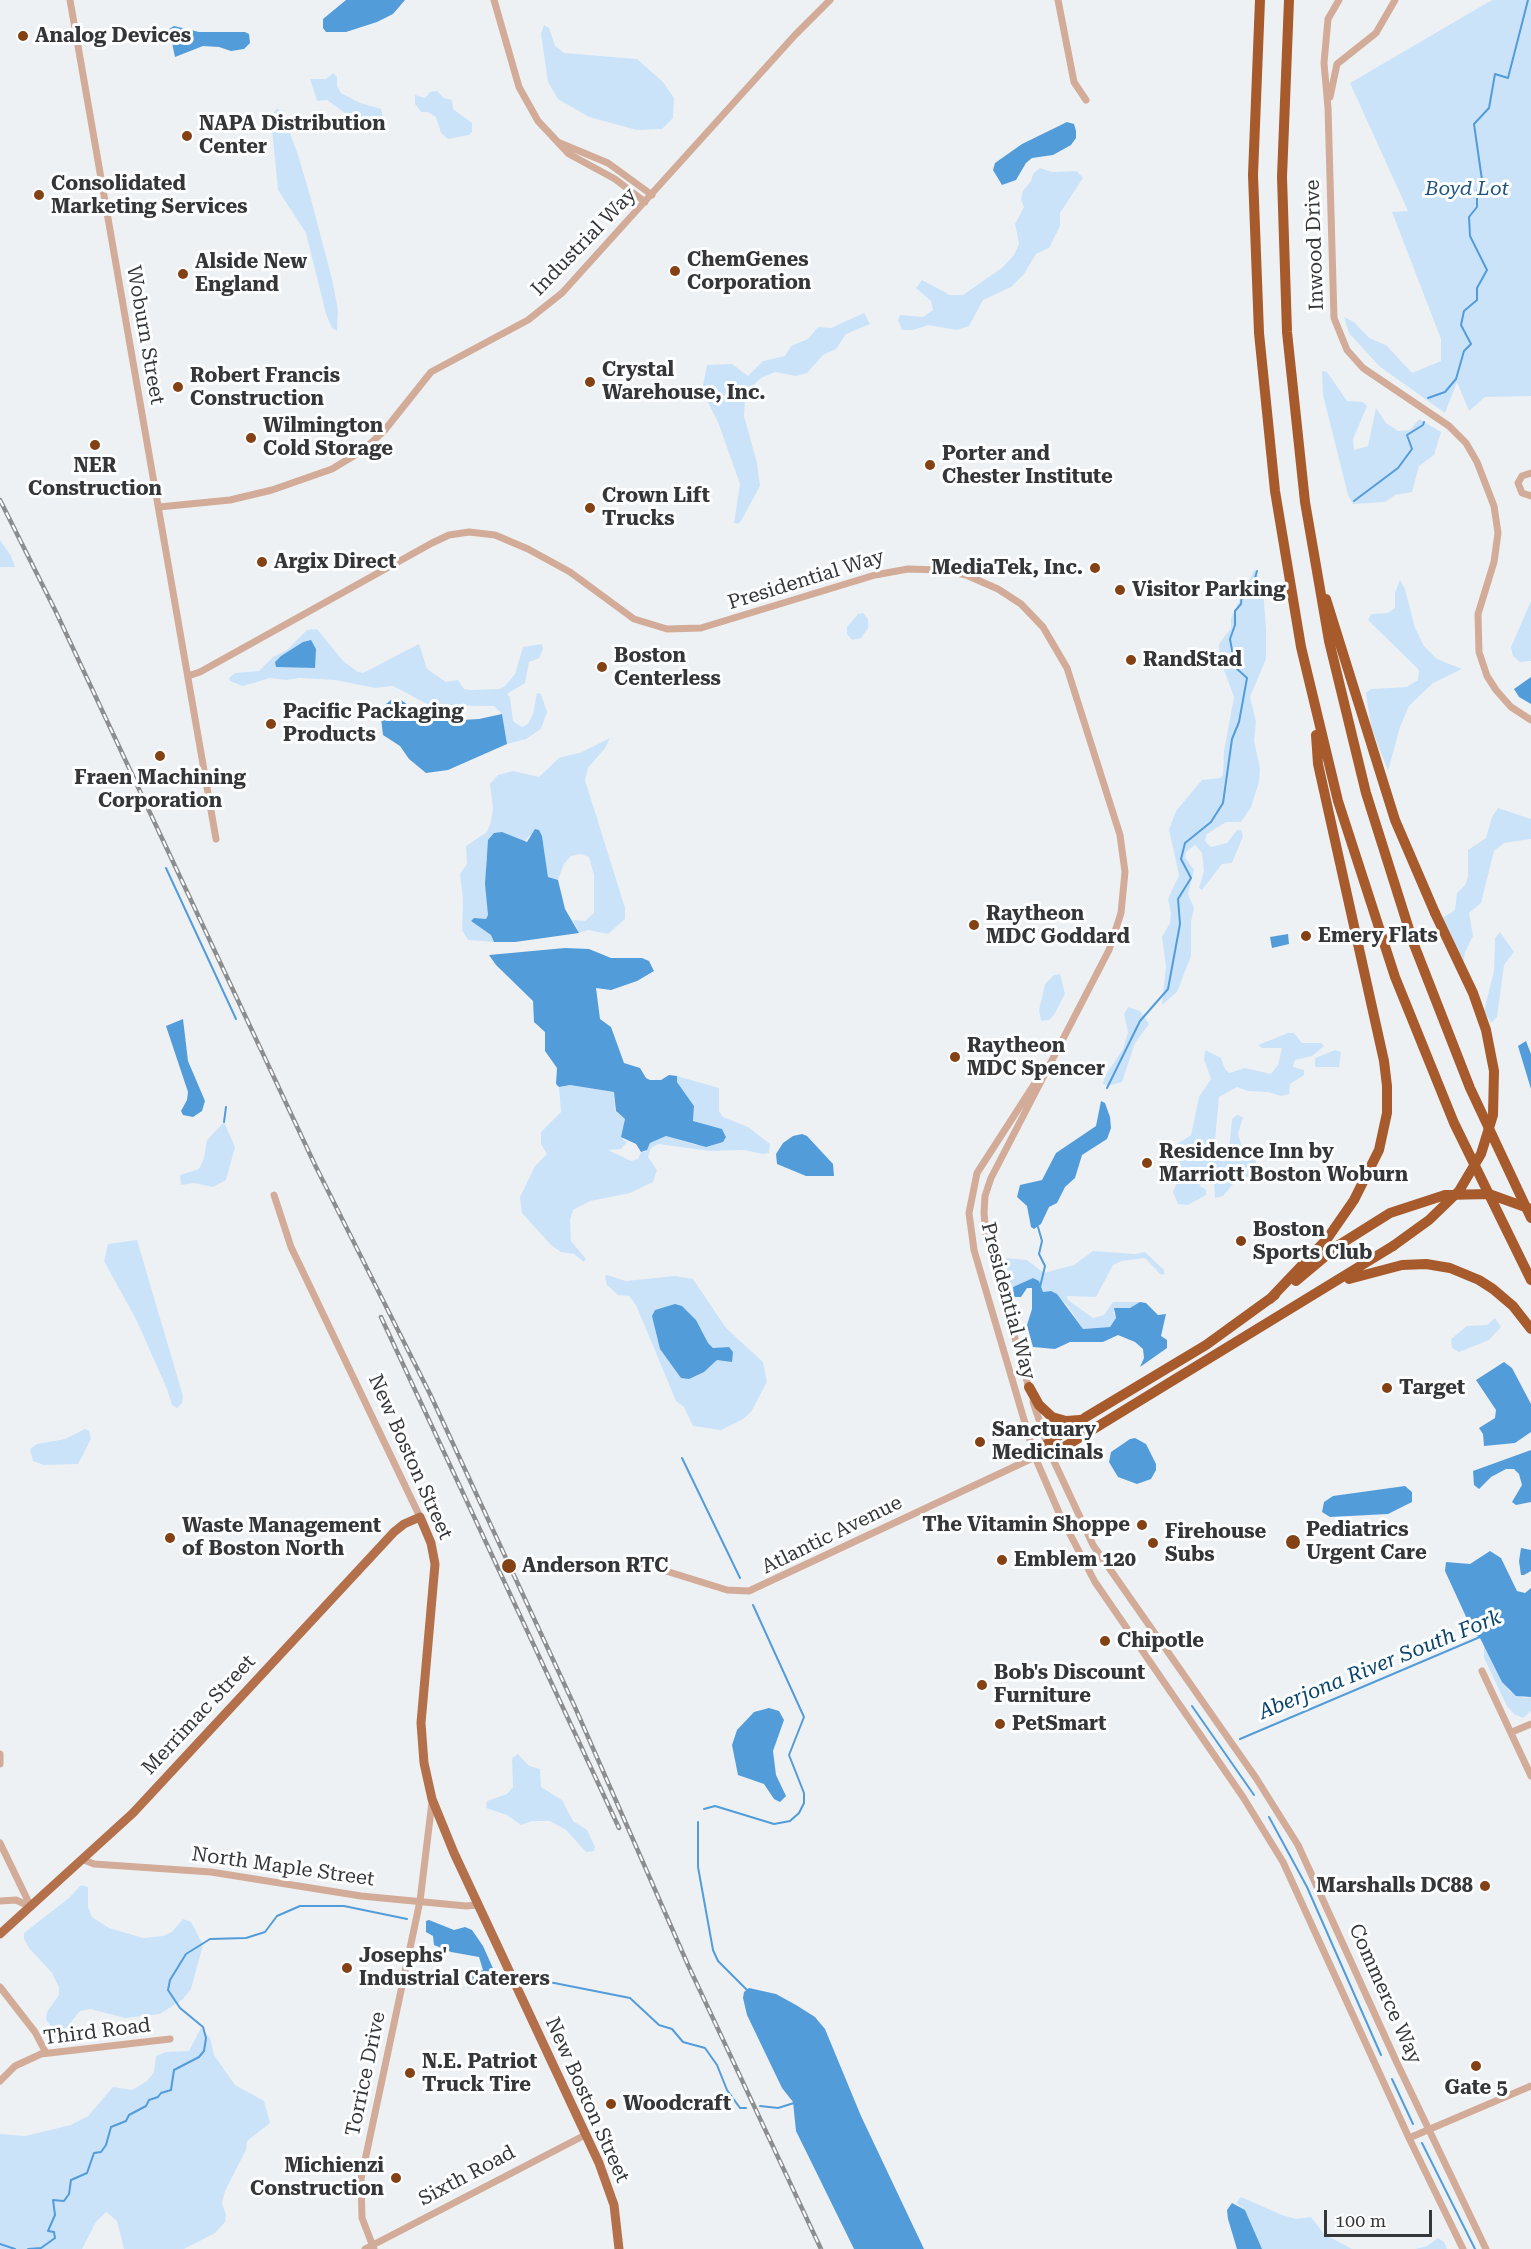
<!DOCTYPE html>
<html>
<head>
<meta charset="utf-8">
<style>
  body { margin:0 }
  #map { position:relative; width:1531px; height:2249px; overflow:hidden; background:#eef1f4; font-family:"Roboto Serif",serif }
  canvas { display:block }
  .scale { position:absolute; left:1324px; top:2210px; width:108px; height:27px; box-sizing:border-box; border:3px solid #353637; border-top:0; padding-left:8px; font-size:18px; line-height:21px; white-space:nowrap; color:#353637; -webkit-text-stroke:4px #fdfeff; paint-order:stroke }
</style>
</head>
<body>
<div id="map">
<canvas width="1531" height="2249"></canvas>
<div class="scale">100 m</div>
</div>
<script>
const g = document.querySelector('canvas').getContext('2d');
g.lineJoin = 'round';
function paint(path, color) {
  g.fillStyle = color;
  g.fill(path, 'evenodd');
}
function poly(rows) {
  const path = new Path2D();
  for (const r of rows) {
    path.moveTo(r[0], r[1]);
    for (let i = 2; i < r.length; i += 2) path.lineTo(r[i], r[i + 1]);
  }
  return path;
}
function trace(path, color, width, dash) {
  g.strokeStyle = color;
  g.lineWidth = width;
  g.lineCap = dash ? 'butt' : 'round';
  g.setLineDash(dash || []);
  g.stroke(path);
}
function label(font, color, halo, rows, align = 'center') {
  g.font = font + ' "Roboto Serif",serif';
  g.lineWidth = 6;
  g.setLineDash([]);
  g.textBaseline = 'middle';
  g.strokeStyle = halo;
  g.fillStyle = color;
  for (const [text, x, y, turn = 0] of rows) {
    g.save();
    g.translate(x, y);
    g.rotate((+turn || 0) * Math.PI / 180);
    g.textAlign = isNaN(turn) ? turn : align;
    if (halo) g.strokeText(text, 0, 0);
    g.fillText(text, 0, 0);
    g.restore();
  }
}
paint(poly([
  [1492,0,1531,0,1531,396,1485,397,1469,411,1457,382,1445,413,1379,366,1349,333,1344,317,1354,322,1369,338,1386,345,1412,373,1441,361,1441,339,1392,212,1408,211,1350,83],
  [544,25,549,28,555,46,564,53,637,59,663,82,674,98,673,118,662,129,637,130,589,117,558,99,548,82,541,34],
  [333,73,337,77,337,86,341,93,360,103,381,109,384,122,381,124,349,116,327,100,317,101,310,79,326,79],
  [437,91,444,98,452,100,453,109,472,123,472,132,469,135,448,139,441,133,436,117,428,112,421,112,415,104,415,95,425,98,430,92],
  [277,108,283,114,298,155,311,199,332,279,338,310,337,331,332,328,326,314,306,233,278,190,271,118],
  [1040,168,1052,172,1077,171,1083,178,1060,213,1060,226,1049,248,1036,254,1024,274,1011,287,983,300,969,326,957,330,928,325,913,330,902,330,898,320,900,315,923,317,933,310,931,301,916,288,922,280,950,295,963,295,1003,267,1014,255,1019,244,1015,224,1024,207,1021,199,1023,191,1031,181,1033,174],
  [864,313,870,324,846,334,836,349,823,355,807,373,796,376,775,372,761,378,751,387,745,400,744,416,757,463,760,486,741,521,738,524,734,523,740,484,718,422,702,391,707,365,732,364,748,376,763,361,785,356,791,346,808,339,818,327,831,328],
  [1322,371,1327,372,1347,401,1363,402,1367,406,1353,439,1354,450,1368,446,1376,408,1386,423,1398,431,1410,430,1419,419,1441,432,1434,455,1419,466,1412,492,1395,495,1385,502,1353,504,1348,495,1323,395],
  [0,540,11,556,15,567,0,567],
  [1255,569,1263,588,1266,629,1266,659,1250,697,1256,722,1254,741,1260,768,1259,782,1251,807,1241,822,1226,822,1207,834,1205,841,1211,847,1227,843,1237,830,1241,830,1243,836,1232,863,1222,864,1202,890,1199,888,1204,871,1202,853,1195,845,1186,852,1185,857,1194,870,1188,894,1194,908,1191,922,1191,956,1177,992,1162,1005,1166,966,1162,937,1170,923,1171,913,1168,899,1179,875,1169,830,1176,811,1202,780,1220,778,1223,775,1224,751,1234,697,1220,659,1219,644,1231,628,1231,618],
  [1400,580,1405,589,1415,628,1424,646,1437,659,1462,669,1433,683,1409,706,1400,727,1388,771,1371,727,1366,693,1371,689,1407,687,1418,680,1419,670,1368,620,1371,614,1388,613,1395,608,1395,593],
  [1531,601,1531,661,1520,662,1513,656,1511,647],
  [863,613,868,619,868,628,861,638,852,640,847,634,847,627,858,614],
  [317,629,343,661,358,672,363,673,419,644,427,669,446,682,458,680,464,689,470,690,499,689,505,686,515,674,523,647,542,644,543,649,539,658,529,662,525,683,507,694,510,697,513,721,522,727,528,724,533,714,537,693,541,694,547,712,541,729,526,739,507,744,502,714,494,706,429,705,393,686,375,688,335,680,299,678,286,680,270,678,243,686,230,681,229,678,235,673,259,671,273,657,287,650,307,630],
  [610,738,605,748,588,768,585,780,625,908,625,919,608,934,588,930,579,933,573,920,585,921,594,913,594,875,589,857,581,854,571,856,564,864,558,880,548,877,543,843,530,835,524,842,502,832,486,859,488,915,487,919,471,921,491,935,494,942,468,940,462,930,463,899,460,874,467,864,466,846,487,832,491,822,493,808,490,784,498,775,513,771,539,777,559,758,582,752],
  [1498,808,1531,819,1531,839,1504,843,1494,851,1481,903,1469,913,1473,936,1465,952,1463,964,1441,919,1455,910,1457,893,1465,885,1468,877,1468,850,1486,838,1492,817],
  [1500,932,1514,952,1504,965,1497,1017,1491,1023,1484,1011,1494,971,1495,938],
  [1060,974,1065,994,1054,1015,1049,1020,1041,1021,1039,1010,1045,984,1054,975],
  [1128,1007,1140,1011,1149,1024,1135,1043,1122,1082,1108,1086,1103,1084,1105,1076,1123,1049,1128,1032,1124,1014],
  [1288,1033,1294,1033,1302,1043,1321,1043,1324,1046,1312,1056,1295,1060,1293,1067,1304,1070,1304,1075,1290,1084,1289,1094,1281,1096,1268,1092,1248,1091,1237,1087,1219,1097,1215,1141,1220,1149,1229,1150,1232,1119,1237,1115,1243,1117,1238,1134,1243,1151,1259,1155,1253,1169,1257,1176,1257,1180,1251,1182,1238,1178,1223,1196,1215,1198,1214,1182,1210,1180,1199,1185,1206,1190,1206,1195,1188,1205,1178,1204,1173,1192,1182,1170,1174,1146,1191,1135,1199,1097,1211,1079,1204,1059,1205,1050,1221,1058,1225,1069,1229,1073,1245,1068,1271,1074,1278,1065,1282,1048,1262,1048,1258,1045],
  [1335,1050,1341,1052,1339,1067,1315,1067,1315,1058],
  [677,1076,719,1088,719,1111,723,1117,748,1127,770,1144,769,1153,763,1154,744,1150,710,1151,658,1144,651,1148,648,1157,657,1170,653,1182,630,1193,590,1201,573,1210,570,1220,571,1241,586,1259,584,1262,574,1254,561,1252,551,1245,522,1213,520,1197,535,1166,547,1154,541,1144,541,1132,561,1112,559,1087,570,1085,614,1092,615,1111,625,1119,623,1140,627,1142,621,1149,608,1150,631,1161,638,1159,641,1152,645,1152,650,1143,666,1136,696,1145,726,1136,722,1129,693,1121,694,1106,677,1082],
  [224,1122,235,1147,226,1180,213,1187,194,1183,181,1185,180,1175,199,1169,204,1158,207,1140],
  [137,1240,183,1396,182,1403,177,1408,172,1405,167,1389,136,1319,104,1261,108,1244],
  [1093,1251,1135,1254,1145,1252,1164,1270,1164,1275,1160,1274,1145,1258,1122,1261,1113,1265,1096,1297,1067,1296,1068,1300,1093,1318,1104,1315,1113,1302,1140,1302,1134,1308,1119,1308,1113,1312,1116,1318,1110,1327,1083,1329,1067,1305,1051,1291,1043,1292,1039,1281,1033,1278,1013,1287,1009,1283,1006,1258,1027,1260,1044,1273,1074,1265],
  [607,1275,626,1281,675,1276,693,1279,726,1328,763,1362,767,1382,751,1412,743,1419,721,1430,693,1426,684,1407,676,1401,636,1305,629,1296,618,1295,607,1285,605,1276],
  [1495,1318,1501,1327,1489,1340,1459,1352,1452,1348,1451,1339,1467,1326,1487,1325],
  [85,1429,89,1431,91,1439,78,1464,44,1465,33,1461,30,1449,37,1444,65,1439],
  [1484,1645,1509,1691,1524,1698,1531,1697,1531,1711,1523,1718,1514,1714,1507,1706,1484,1658],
  [518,1754,529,1766,540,1769,541,1787,562,1800,573,1821,587,1830,595,1847,594,1851,586,1852,566,1830,550,1821,532,1821,521,1825,507,1815,486,1808,487,1801,507,1794,513,1787,512,1758],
  [81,1885,88,1887,88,1907,92,1917,109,1928,143,1938,163,1936,172,1932,183,1919,191,1922,203,1945,191,1989,183,1999,160,2014,125,2018,90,2009,80,2011,58,2038,53,2036,51,2026,46,2020,47,2012,59,1995,59,1987,52,1973,29,1948,24,1939,24,1933,69,1898],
  [201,2028,210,2038,214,2055,235,2085,264,2101,270,2123,247,2141,246,2150,225,2191,222,2203,226,2215,225,2222,215,2233,184,2249,124,2249,117,2221,106,2212,96,2222,82,2249,0,2249,0,2134,25,2136,71,2125,88,2116,113,2087,132,2090,147,2081,154,2072,156,2056,166,2052,189,2051],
  [1241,2197,1282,2215,1296,2219,1311,2217,1324,2234,1352,2249,1262,2249,1245,2210,1236,2203],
  [1438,2238,1444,2242,1447,2249,1415,2249,1427,2246]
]), '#cbe3f9');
paint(poly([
  [346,0,405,0,393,14,377,22,346,32,326,32,323,28,323,19],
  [174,26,199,32,245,32,249,34,250,43,244,49,231,51,219,47,203,46,175,57,169,29],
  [1067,122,1074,124,1076,131,1076,138,1071,145,1053,155,1032,158,1026,163,1016,180,1002,185,993,170,995,163,1022,144],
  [311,640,316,649,315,668,276,667,275,662,281,656,303,642],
  [1531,677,1531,704,1519,697,1514,689],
  [391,700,401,700,419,713,445,721,479,719,502,714,507,744,448,770,426,773,409,759,400,746,383,735,380,709],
  [535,829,539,830,542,836,548,877,558,880,565,909,579,933,515,942,494,942,491,935,471,921,474,918,486,919,488,915,485,884,488,840,494,833,502,832,527,842],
  [1288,934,1289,944,1272,948,1270,937],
  [565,948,589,949,611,958,642,958,649,961,654,971,637,981,611,990,596,988,600,1019,611,1027,624,1063,640,1068,646,1078,650,1080,661,1080,669,1075,677,1076,677,1082,694,1106,693,1121,722,1129,726,1137,723,1142,706,1147,666,1136,650,1143,647,1150,641,1152,636,1144,621,1137,625,1119,616,1111,614,1092,570,1085,559,1087,556,1084,557,1068,545,1051,545,1032,534,1022,533,1001,496,965,489,955],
  [183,1019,188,1061,205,1101,202,1111,193,1117,183,1115,181,1111,187,1100,188,1092,166,1026],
  [1526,1041,1531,1054,1531,1089,1518,1046],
  [1101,1101,1105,1103,1110,1117,1111,1128,1107,1139,1082,1155,1075,1178,1065,1187,1057,1203,1049,1207,1041,1224,1034,1229,1031,1227,1027,1206,1017,1197,1020,1185,1042,1180,1056,1153,1096,1126],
  [802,1134,807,1136,833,1164,834,1176,806,1176,777,1164,776,1154,783,1143,793,1136],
  [1033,1278,1039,1281,1043,1292,1051,1291,1057,1294,1083,1329,1110,1327,1116,1318,1114,1308,1130,1308,1140,1302,1146,1303,1158,1315,1166,1314,1161,1336,1167,1340,1167,1348,1140,1367,1144,1358,1143,1349,1135,1342,1118,1335,1103,1342,1070,1342,1055,1349,1033,1347,1027,1325,1032,1309,1032,1288,1027,1288,1021,1297,1014,1297,1013,1287],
  [675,1304,682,1306,696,1320,708,1343,713,1348,729,1347,733,1352,732,1362,717,1360,704,1372,689,1379,681,1378,660,1349,652,1316,655,1310],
  [1504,1362,1512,1368,1531,1404,1531,1432,1515,1443,1484,1446,1483,1434,1479,1428,1495,1418,1496,1410,1476,1380],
  [1135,1438,1146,1444,1156,1464,1156,1470,1151,1479,1137,1484,1118,1477,1109,1462,1111,1452,1130,1439],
  [1531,1450,1531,1502,1516,1505,1512,1502,1522,1485,1519,1474,1514,1469,1506,1469,1491,1477,1479,1489,1474,1485,1473,1471],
  [1405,1486,1412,1492,1412,1502,1388,1514,1330,1517,1322,1512,1324,1502,1333,1496],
  [1521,1548,1531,1550,1531,1571,1524,1575,1521,1575,1519,1561],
  [1490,1551,1501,1558,1517,1591,1525,1593,1531,1588,1531,1697,1516,1696,1502,1682,1480,1638,1474,1634,1445,1571,1446,1562,1470,1564],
  [769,1708,779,1711,784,1720,773,1751,776,1775,786,1796,780,1802,774,1799,764,1784,738,1775,732,1745,737,1730,754,1712],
  [429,1920,454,1930,465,1927,472,1930,483,1946,496,1975,472,1988,467,1987,467,1976,483,1970,479,1957,451,1952,434,1945,433,1936,426,1932,426,1921],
  [749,1988,776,1994,796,2005,815,2017,825,2029,861,2116,924,2249,854,2249,796,2131,793,2102,782,2088,747,2015,743,1998,744,1992],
  [1232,2203,1245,2210,1262,2249,1237,2249,1228,2219,1227,2210]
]), '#539cda');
trace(poly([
  [1428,398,1445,392,1456,379,1464,351,1471,344,1461,325,1464,311,1477,300,1477,288,1487,270,1470,236,1469,217,1477,207,1477,191,1482,180,1474,124,1489,108,1495,74,1508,78,1528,0],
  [1354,501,1398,468,1412,449,1407,435,1423,425,1424,422],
  [166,868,236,1019],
  [1107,1088,1140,1021,1168,989,1180,924,1178,899,1191,878,1181,859,1185,843,1211,822,1223,803,1232,739,1239,722,1247,678,1235,667,1230,639,1235,625,1235,611,1241,604,1242,593,1253,585,1257,571],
  [224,1122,226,1107],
  [1038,1227,1042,1241,1039,1254,1045,1266,1040,1287],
  [682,1458,740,1578],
  [1192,1706,1254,1795],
  [1240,1739,1480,1637],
  [704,1809,715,1806,774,1824,790,1821,799,1813,804,1803,804,1793,789,1755,804,1717,753,1605],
  [1269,1817,1307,1887,1381,2055],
  [698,1822,698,1867,713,1950,718,1961,747,1990],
  [524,1977,630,1998,659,2025,672,2029,683,2042,705,2048,717,2065,727,2090,740,2108,746,2108],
  [1392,2079,1413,2124],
  [760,2106,778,2108,794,2103],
  [1422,2143,1475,2249],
  [0,2244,15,2249],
  [28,2249,41,2248,55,2238,54,2232,48,2231,55,2215,53,2200,64,2201,69,2194,71,2180,87,2173,94,2153,101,2152,106,2145,111,2127,126,2121,129,2115,146,2106,149,2100,158,2097,161,2093,171,2090,174,2070,199,2057,204,2051,206,2038,203,2027,180,2008,168,1990,170,1980,186,1954,210,1939,246,1938,265,1932,277,1916,300,1906,344,1906,407,1919]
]), '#539cda', 2);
trace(poly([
  [70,0,216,839],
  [494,0,519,87,538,121,569,154,615,179,645,202],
  [1058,0,1074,82,1086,100],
  [1339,0,1328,19,1324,63,1328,108,1334,318,1347,350,1363,368,1449,426,1466,443,1477,462,1494,506,1498,533,1494,562,1478,614,1479,652,1487,676,1496,690,1511,707,1531,720],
  [1330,97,1337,64,1376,33,1395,0],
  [560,143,608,163,652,195],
  [1531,473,1522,476,1518,483,1522,493,1531,496],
  [159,507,230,500,272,490,332,469,362,451,384,431,431,372,528,320,562,293,795,35,830,0],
  [188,676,200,672,432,543,449,535,469,532,495,535,528,549,570,572,634,619,667,629,701,628,875,575,908,569,942,570,966,575,998,589,1021,604,1043,627,1067,668,1120,835,1125,872,1121,913,1109,950,991,1178,985,1196,984,1213,986,1235,1029,1388],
  [1037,1080,977,1173,969,1213,974,1250,1035,1457,1060,1515,1095,1582,1243,1797,1283,1862,1409,2138,1463,2249],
  [274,1195,291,1247,420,1517],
  [1033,1402,1051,1455,1093,1545,1256,1778,1298,1845,1397,2063,1486,2249],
  [637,1562,727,1590,749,1591,1035,1457],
  [1136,1644,1152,1633],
  [1482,1671,1531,1776],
  [1512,1732,1531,1724],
  [0,1754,0,1764],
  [0,1843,31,1907],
  [84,1860,94,1864,211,1872,361,1896,466,1906,478,1905],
  [0,1901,16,1900,31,1907],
  [0,1987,35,2032,46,2053],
  [0,2081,15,2066,41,2054,170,2039],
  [1409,2138,1531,2086],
  [365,2249,585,2135],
  [374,2249,362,2218,361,2179,420,1901,432,1802]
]), '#d2ac98', 7);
trace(poly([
  [0,1934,133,1813,394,1532,404,1524,420,1517,431,1543,435,1564,421,1723,424,1763,432,1799,454,1853,599,2163,614,2205,619,2249]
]), '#b3704b', 9);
trace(poly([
  [1260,0,1253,175,1259,333,1275,491,1301,647,1338,801,1395,977,1454,1123,1531,1280],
  [1289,0,1282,177,1287,332,1305,502,1329,641,1366,793,1413,942,1470,1088,1531,1218],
  [1326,599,1395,820,1435,913],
  [1349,1279,1402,1265,1426,1264,1450,1268,1479,1280,1493,1289,1513,1306,1531,1329],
  [1296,1281,1339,1245],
  [1270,1299,1327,1239,1354,1200,1379,1150,1387,1113,1387,1086,1384,1061,1318,764,1316,735],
  [1029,1387,1039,1405,1052,1417,1066,1421,1080,1420],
  [1035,1457,1051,1455,1393,1246],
  [1035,1457,1047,1444,1086,1417,1206,1345,1275,1295]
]), '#a75a2b', 10);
const rail = poly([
  [0,500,56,612,315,1165,430,1394,574,1705,688,1965,821,2249],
  [381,1317,619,1828]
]);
trace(rail, '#8b8d8f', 4.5);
trace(rail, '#fdfeff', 2, [7]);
trace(poly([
  [1339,1245,1390,1213,1445,1195,1489,1194,1531,1209],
  [1393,1246,1429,1220,1459,1191,1481,1154,1493,1115,1494,1071,1486,1030,1473,993,1435,913]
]), '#a75a2b', 10);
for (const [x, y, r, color] of [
  [23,36,6,"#844114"],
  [187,136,6,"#844114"],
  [39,195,6,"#844114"],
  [675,271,6,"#844114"],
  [183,274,6,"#844114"],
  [590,382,6,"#844114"],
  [178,387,6,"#844114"],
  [251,438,6,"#844114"],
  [95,445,6,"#844114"],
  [930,465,6,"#844114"],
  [590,508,6,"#844114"],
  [262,562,6,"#844114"],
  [1095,568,6,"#844114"],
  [1120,590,6,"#844114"],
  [1131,660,6,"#844114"],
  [602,667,6,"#844114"],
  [271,724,6,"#844114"],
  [160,756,6,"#844114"],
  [974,925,6,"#844114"],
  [1306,936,6,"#844114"],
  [955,1057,6,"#844114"],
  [1147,1163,6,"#844114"],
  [1241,1241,6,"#844114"],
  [1387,1388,6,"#844114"],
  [980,1442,6,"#844114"],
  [1142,1525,6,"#844114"],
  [170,1538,6,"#844114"],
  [1293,1542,8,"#844114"],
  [1153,1543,6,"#844114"],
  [1002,1560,6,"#844114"],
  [509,1566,8,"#844114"],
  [1105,1641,6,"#844114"],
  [982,1685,6,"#844114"],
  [1000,1724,6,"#844114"],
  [1485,1886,6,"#844114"],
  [347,1968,6,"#844114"],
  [1476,2066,6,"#844114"],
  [410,2073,6,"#844114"],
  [611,2104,6,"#844114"],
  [396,2178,6,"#844114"]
]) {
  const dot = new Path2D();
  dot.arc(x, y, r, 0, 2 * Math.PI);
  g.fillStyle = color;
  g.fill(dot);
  trace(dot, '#fdfeff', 2);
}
label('bold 20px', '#353637', '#fdfeff', [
  ["Analog Devices",35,36],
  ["NAPA Distribution",199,124],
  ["Center",199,147],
  ["Consolidated",51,184],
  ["Marketing Services",51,207],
  ["ChemGenes",687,260],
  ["Corporation",687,283],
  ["Alside New",195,262],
  ["England",195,285],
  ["Crystal",602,370],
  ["Warehouse, Inc.",602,393],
  ["Robert Francis",190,376],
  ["Construction",190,399],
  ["Wilmington",263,426],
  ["Cold Storage",263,449],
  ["Porter and",942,454],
  ["Chester Institute",942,477],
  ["NER",95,466,"center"],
  ["Construction",95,489,"center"],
  ["Crown Lift",602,496],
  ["Trucks",602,519],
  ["Argix Direct",274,562],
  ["MediaTek, Inc.",1083,568,"right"],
  ["Visitor Parking",1132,590],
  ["Boston",614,656],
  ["Centerless",614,679],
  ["RandStad",1143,660],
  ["Pacific Packaging",283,712],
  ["Products",283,735],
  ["Fraen Machining",160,778,"center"],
  ["Corporation",160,801,"center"],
  ["Raytheon",986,914],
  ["MDC Goddard",986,937],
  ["Emery Flats",1318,936],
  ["Raytheon",967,1046],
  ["MDC Spencer",967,1069],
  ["Residence Inn by",1159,1152],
  ["Marriott Boston Woburn",1159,1175],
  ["Boston",1253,1230],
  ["Sports Club",1253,1253],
  ["Target",1399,1388],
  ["Sanctuary",992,1430],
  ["Medicinals",992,1453],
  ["The Vitamin Shoppe",1130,1525,"right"],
  ["Waste Management",182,1526],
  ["of Boston North",182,1549],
  ["Pediatrics",1306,1530],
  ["Urgent Care",1306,1553],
  ["Firehouse",1165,1532],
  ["Subs",1165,1555],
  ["Emblem 120",1014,1560],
  ["Anderson RTC",522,1566],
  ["Chipotle",1117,1641],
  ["Bob's Discount",994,1673],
  ["Furniture",994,1696],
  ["PetSmart",1012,1724],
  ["Marshalls DC88",1473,1886,"right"],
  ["Josephs'",359,1956],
  ["Industrial Caterers",359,1979],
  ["N.E. Patriot",422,2062],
  ["Truck Tire",422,2085],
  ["Gate 5",1476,2088,"center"],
  ["Woodcraft",623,2104],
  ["Michienzi",384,2166,"right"],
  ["Construction",384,2189,"right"]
], 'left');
label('italic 20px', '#21557f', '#fdfeff', [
  ["Boyd Lot",1467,189]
]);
label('20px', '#353637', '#fdfeff', [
  ["Industrial Way",584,242,-46],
  ["Inwood Drive",1315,245,-92],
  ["Woburn Street",145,335,80],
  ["Presidential Way",806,580,-17],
  ["Presidential Way",1008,1301,75],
  ["New Boston Street",410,1457,66],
  ["Atlantic Avenue",832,1535,-26],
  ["Merrimac Street",199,1715,-47],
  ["North Maple Street",283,1867,8],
  ["Commerce Way",1385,1994,66],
  ["Third Road",97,2032,-7],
  ["Torrice Drive",366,2074,-78],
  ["New Boston Street",587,2100,66],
  ["Sixth Road",467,2176,-28]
]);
label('italic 21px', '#0b446c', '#fdfeff', [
  ["Aberjona River South Fork",1380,1665,-22]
]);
</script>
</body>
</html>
